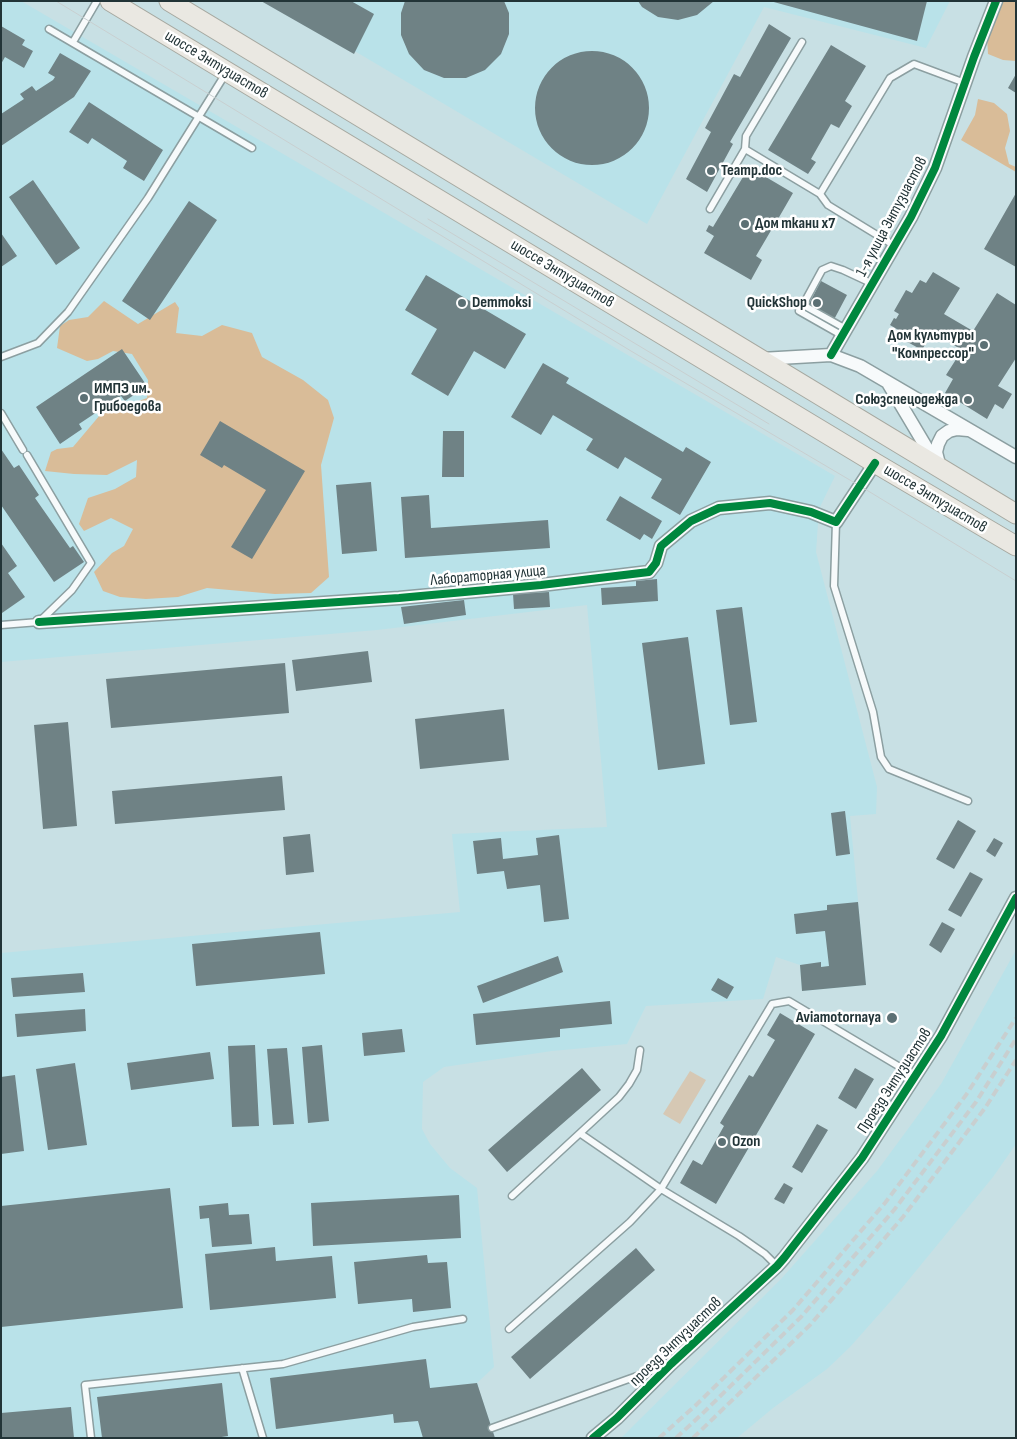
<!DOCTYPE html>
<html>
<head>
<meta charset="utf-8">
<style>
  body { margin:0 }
  #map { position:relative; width:1017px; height:1439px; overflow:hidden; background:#c8e0e4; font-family:"Sofia Sans Condensed",sans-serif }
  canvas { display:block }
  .frame { position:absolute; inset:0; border:2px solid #223437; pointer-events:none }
</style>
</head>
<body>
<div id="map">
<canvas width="1017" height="1439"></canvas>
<div class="frame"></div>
</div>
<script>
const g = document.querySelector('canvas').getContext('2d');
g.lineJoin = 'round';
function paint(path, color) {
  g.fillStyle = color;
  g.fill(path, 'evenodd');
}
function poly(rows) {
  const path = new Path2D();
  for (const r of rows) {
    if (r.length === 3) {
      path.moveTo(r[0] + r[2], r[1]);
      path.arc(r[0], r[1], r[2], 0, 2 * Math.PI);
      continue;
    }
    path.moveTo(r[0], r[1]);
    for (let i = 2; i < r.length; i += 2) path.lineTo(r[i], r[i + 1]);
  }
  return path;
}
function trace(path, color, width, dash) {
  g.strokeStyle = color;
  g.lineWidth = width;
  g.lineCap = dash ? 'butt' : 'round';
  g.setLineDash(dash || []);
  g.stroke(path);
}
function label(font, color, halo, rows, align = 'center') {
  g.font = font + ' "Sofia Sans Condensed",sans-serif';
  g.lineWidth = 5;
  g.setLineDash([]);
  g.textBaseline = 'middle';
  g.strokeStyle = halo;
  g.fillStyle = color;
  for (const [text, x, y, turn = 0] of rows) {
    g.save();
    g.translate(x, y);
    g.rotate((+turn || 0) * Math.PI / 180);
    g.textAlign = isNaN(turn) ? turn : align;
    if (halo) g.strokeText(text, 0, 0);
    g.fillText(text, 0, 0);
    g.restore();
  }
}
paint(poly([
  [1,1,21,1,835,476,819,509,816,552,877,787,876,814,850,816,866,985,802,991,800,965,776,957,763,999,646,1006,627,1044,552,1051,444,1067,423,1082,422,1129,430,1144,450,1168,477,1188,494,1367,477,1383,479,1385,478,1387,495,1438,1,1438,1,953,460,912,452,834,607,827,587,605,377,630,1,662],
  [270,1,950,1,926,48,764,7,647,224],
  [1016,950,1016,1144,993,1177,897,1294,850,1347,827,1369,773,1408,737,1438,621,1438,781,1279,877,1171,941,1084]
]), '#b9e2e9');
paint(poly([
  [690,1071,706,1080,680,1124,663,1114]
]), '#d6c8b4');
paint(poly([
  [1002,1,1016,1,1016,61,1003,60,988,54,987,37],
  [978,99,994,103,1007,114,1010,131,1005,148,1009,164,1016,167,1016,172,961,140,975,115],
  [104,301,138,324,175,302,179,308,176,333,202,336,222,325,252,333,262,357,303,380,328,400,334,418,321,465,329,577,311,593,275,594,207,588,178,597,146,599,120,597,103,591,94,572,112,553,124,546,133,529,111,518,84,531,79,524,88,498,115,489,136,477,137,460,107,475,74,474,45,471,51,452,57,449,73,447,100,415,147,398,148,380,132,354,113,351,98,359,87,361,57,348,60,326,69,320,88,317]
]), '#d9bc98');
paint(poly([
  [261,1,351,1,374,14,354,54],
  [405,1,504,1,509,13,509,34,501,54,485,70,466,78,444,78,424,70,409,54,401,35,401,13],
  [638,1,714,1,697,15,678,20,658,17,642,7],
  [770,1,909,2,927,1,917,41],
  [769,24,791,38,730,142,733,144,707,192,686,179,711,132,705,128,734,74,740,77],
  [1,26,25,40,22,45,33,51,24,68,5,57,1,64],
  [831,45,866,66,845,101,852,106,839,128,831,124,811,159,816,162,808,174,768,150],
  [592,108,57],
  [60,53,91,71,74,97,1,146,1,114,24,99,20,94,32,86,36,91,53,80,55,77,48,73],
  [1016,74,1016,93,1008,88],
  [89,102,163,150,144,181,123,168,127,161,92,138,88,144,69,132],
  [749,167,793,193,778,219,782,222,780,225,776,222,756,256,762,260,751,280,704,253,714,236,706,231,709,225,713,227],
  [33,180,80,248,56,265,9,197],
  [1016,193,1016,267,984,249],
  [189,201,217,220,150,320,122,301],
  [1,233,17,256,1,267],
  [933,272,960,288,944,314,973,331,997,293,1016,305,1016,358,998,386,1012,394,1003,409,995,404,987,419,945,393,953,379,946,375,962,350,932,332,922,350,902,339,905,334,890,325,894,318,896,319,899,314,894,311,906,290,912,293,920,280,926,283],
  [426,275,526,334,505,369,474,351,448,396,411,374,437,329,405,310],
  [821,281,847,295,829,329,803,315],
  [122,349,147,386,125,401,121,396,79,424,82,429,60,444,36,407],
  [543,363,569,378,566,383,683,452,686,447,711,462,680,515,651,498,662,479,625,457,618,469,586,450,593,439,553,415,541,435,511,417],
  [220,421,305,471,252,559,231,547,266,490,224,465,222,468,200,455],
  [443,431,464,431,464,477,442,477],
  [1,449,14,468,19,465,39,495,35,498,70,548,73,546,84,562,54,582,1,505],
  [371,482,377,551,342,554,336,485],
  [429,495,431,528,548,520,550,548,405,558,401,497],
  [620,496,662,521,652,539,644,534,640,540,606,520],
  [1,543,17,566,8,573,25,597,2,613],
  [657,579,658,601,602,605,601,588,636,586,636,581],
  [549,592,550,607,514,609,513,594],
  [464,600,466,615,404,624,401,607],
  [742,607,757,722,730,725,716,610],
  [688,637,705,764,658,770,642,643],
  [368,651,372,682,296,691,292,660],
  [285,663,289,713,111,728,106,679],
  [504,709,509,760,420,769,415,719],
  [68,722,77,826,43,829,34,725],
  [282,776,285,810,115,824,112,791],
  [845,811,850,854,836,856,831,813],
  [958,820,976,831,954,869,936,859],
  [310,834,314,872,286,875,283,837],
  [559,835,569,919,544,922,540,885,507,889,504,871,477,874,473,841,501,838,503,859,538,855,536,838],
  [994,838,1003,843,995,857,986,851],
  [970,872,983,879,961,917,948,910],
  [858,902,866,985,802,991,800,965,821,962,821,967,829,966,825,931,796,934,794,914,827,910,827,905],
  [942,922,955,929,941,953,929,945],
  [320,932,325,974,196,986,192,944],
  [558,956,563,972,483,1003,477,986],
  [83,973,85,992,13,997,11,978],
  [718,978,734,987,727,999,711,990],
  [610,1001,612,1024,560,1029,560,1037,476,1045,473,1014],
  [85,1009,86,1031,17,1037,15,1014],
  [780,1013,815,1034,716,1204,680,1183,693,1160,702,1165,724,1126,720,1123,749,1075,753,1077,775,1040,767,1035],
  [402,1029,405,1052,364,1056,362,1033],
  [255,1045,259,1126,232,1127,228,1046],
  [322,1045,329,1121,308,1123,302,1047],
  [287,1048,294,1124,273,1125,267,1049],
  [210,1052,214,1079,131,1090,127,1063],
  [75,1063,87,1145,48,1150,36,1069],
  [582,1068,601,1090,507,1172,488,1150],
  [855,1068,874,1079,856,1109,838,1098],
  [15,1075,24,1151,1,1154,1,1077],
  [817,1124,828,1130,802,1173,792,1167],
  [784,1183,793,1188,784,1204,774,1199],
  [170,1188,183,1308,1,1327,1,1206],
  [459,1195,461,1238,313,1246,311,1203],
  [228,1203,229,1215,249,1214,252,1244,212,1247,209,1218,200,1219,199,1206],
  [275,1247,276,1261,332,1256,336,1298,210,1310,205,1254],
  [636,1248,655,1270,530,1379,511,1357],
  [427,1255,428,1263,447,1262,451,1308,413,1312,412,1299,358,1304,354,1262],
  [426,1359,430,1388,477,1383,495,1438,423,1438,418,1421,394,1423,393,1414,276,1429,270,1378],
  [222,1383,228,1436,215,1438,102,1438,97,1397],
  [71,1407,74,1438,1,1438,1,1413]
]), '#6f8285');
const service = poly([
  [49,29,252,148],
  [73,42,97,1],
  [802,42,746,136,745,149,820,194],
  [710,209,745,149],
  [895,246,828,205,820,194,890,78,914,64,965,83],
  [803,305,822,270,831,266,843,270,873,284],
  [843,336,799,311,803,305,846,329],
  [1,357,38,343,68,312,148,198,226,73],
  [1,413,23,450],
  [836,522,834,586,873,712,881,757,889,769,968,801],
  [1,625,39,622,72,590,91,563,27,455],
  [581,1134,661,1189,739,1236,765,1254,777,1266],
  [512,1196,619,1097,629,1084,637,1070,640,1050],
  [509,1329,630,1222,661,1189,772,1004,789,1001,915,1076],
  [242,1368,263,1438],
  [492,1428,665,1366],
  [91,1438,85,1385,283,1364,413,1327,463,1319]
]);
const minor = poly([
  [831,355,911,217,935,168,974,57,996,1],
  [761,359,831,355,860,366,1016,457],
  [888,383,935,462],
  [939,464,936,452,938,444,942,436,949,431,957,429,968,430],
  [39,622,399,598,541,585,649,572,656,563,661,546,691,521,719,508,770,503,811,512,836,522,875,463],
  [593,1438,617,1418,671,1364,777,1266,784,1258,862,1158,941,1036,1016,898]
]);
const primary = poly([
  [110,1,875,463,1016,546],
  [169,1,1016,514]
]);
trace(service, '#8c9fa1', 9);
trace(minor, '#8c9fa1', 15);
trace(primary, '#a6a8a0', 21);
trace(service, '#f7fafb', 6);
trace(minor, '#f7fafb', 12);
trace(primary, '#eae8e2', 19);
trace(poly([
  [56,1,631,351,860,486,1016,581],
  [428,219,769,424]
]), '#c8cfd0', 1);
trace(poly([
  [659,1438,695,1406,793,1310,885,1203,966,1095,1016,1018],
  [676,1438,702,1414,801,1317,894,1210,976,1102,1016,1039],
  [693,1438,810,1325,903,1217,985,1108,1016,1060]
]), '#c8cfd0', 4, [8, 4]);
trace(poly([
  [831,355,911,217,935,168,974,57,996,1],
  [39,622,399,598,541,585,649,572,656,563,661,546,691,521,719,508,770,503,811,512,836,522,875,463],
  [593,1438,617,1418,671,1364,777,1266,784,1258,862,1158,941,1036,1016,898]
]), '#00873e', 8);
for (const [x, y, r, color] of [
  [711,171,5,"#5c7074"],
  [745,224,5,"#5c7074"],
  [462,303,5,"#5c7074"],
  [817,303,5,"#5c7074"],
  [984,345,5,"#5c7074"],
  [84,398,5,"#5c7074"],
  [968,400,5,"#5c7074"],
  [892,1018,6,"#5c7074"],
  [722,1142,5,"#5c7074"]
]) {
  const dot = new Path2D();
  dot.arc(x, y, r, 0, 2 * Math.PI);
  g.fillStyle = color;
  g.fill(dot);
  trace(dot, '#fff', 2);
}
label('16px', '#223437', '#fff', [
  ["шоссе Энтузиастов",216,65,31],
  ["1-я улица Энтузиастов",892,217,-62],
  ["шоссе Энтузиастов",562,274,31],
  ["шоссе Энтузиастов",935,499,31],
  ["Лабораторная улица",488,576,-5],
  ["Проезд Энтузиастов",895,1081,-57],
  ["проезд Энтузиастов",676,1342,-44]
]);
label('bold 16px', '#223437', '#fff', [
  ["Театр.doc",721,171],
  ["Дом ткани x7",755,224],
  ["Demmoksi",472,303],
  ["QuickShop",807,303,"right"],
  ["Дом культуры",974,336,"right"],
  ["\"Компрессор\"",974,354,"right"],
  ["ИМПЭ им.",94,389],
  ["Грибоедова",94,407],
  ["Союзспецодежда",958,400,"right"],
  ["Aviamotornaya",881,1018,"right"],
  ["Ozon",732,1142]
], 'left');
</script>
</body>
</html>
